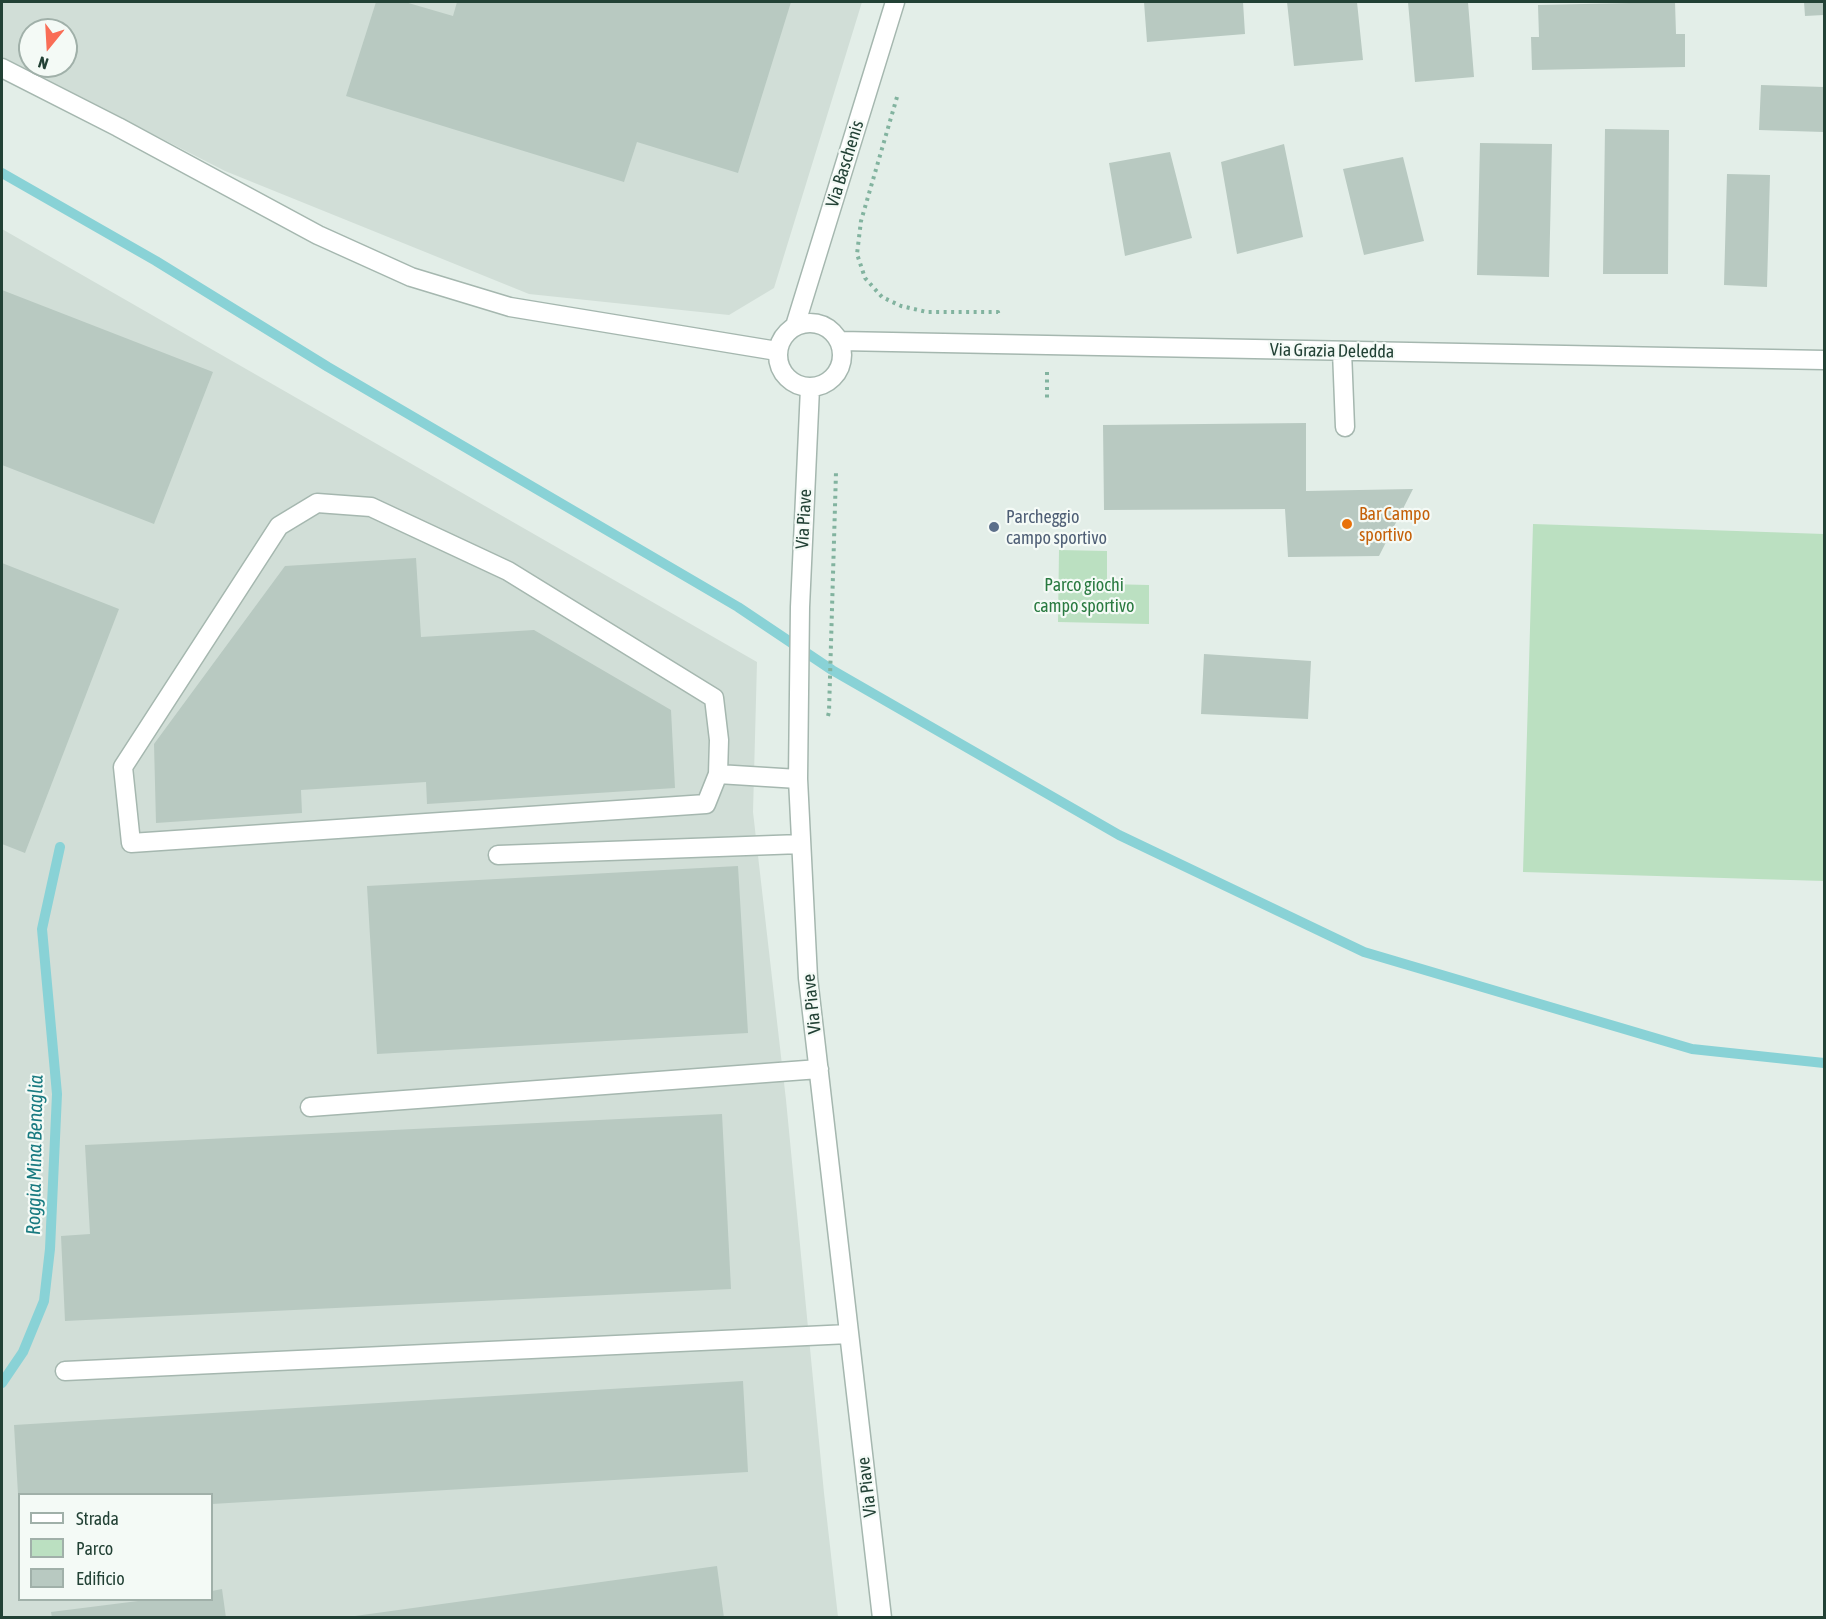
<!DOCTYPE html>
<html>
<head>
<meta charset="utf-8">
<style>
  body { margin:0 }
  #map { position:relative; width:1826px; height:1619px; overflow:hidden; background:#e3eee8; font-family:"Asap Condensed",sans-serif }
  canvas { display:block }
  .frame { position:absolute; inset:0; border:3px solid #224135; pointer-events:none }
  .legend { position:absolute; left:18px; top:1493px; width:195px; height:108px; box-sizing:border-box; background:#f4faf6; border:2px solid #a0b0a9; margin:0; padding:8px 10px; list-style:none; font-size:18px; color:#224135 }
  .legend li { display:flex; align-items:center; gap:12px; height:30px }
  .legend b { width:30px; border:2px solid #a0b0a9 }
  .north { position:absolute; left:18px; top:18px; width:60px; height:60px; box-sizing:border-box; background:#f4faf6; border:2px solid #a0b0a9; border-radius:50%; rotate:198deg; font-size:16px; font-weight:700; line-height:24px; text-align:center; color:#224135 }
  .north::after { content:''; display:block; margin:auto; width:21px; height:27px; background:#f96d56; clip-path:polygon(50% 0,100% 100%,50% 72%,0 100%) }
</style>
</head>
<body>
<div id="map">
<canvas width="1826" height="1619"></canvas>
<div class="frame"></div>
<ul class="legend">
<li><b style="height:8px;background:#fff"></b>Strada</li>
<li><b style="height:16px;background:#bbe0c1"></b>Parco</li>
<li><b style="height:16px;background:#b8c9c1"></b>Edificio</li>
</ul>
<div class="north">N</div>
</div>
<script>
const g = document.querySelector('canvas').getContext('2d');
g.lineJoin = 'round';
function paint(path, color) {
  g.fillStyle = color;
  g.fill(path, 'evenodd');
}
function poly(rows) {
  const path = new Path2D();
  for (const r of rows) {
    if (r.length === 3) {
      path.moveTo(r[0] + r[2], r[1]);
      path.arc(r[0], r[1], r[2], 0, 2 * Math.PI);
      continue;
    }
    path.moveTo(r[0], r[1]);
    for (let i = 2; i < r.length; i += 2) path.lineTo(r[i], r[i + 1]);
  }
  return path;
}
function trace(path, color, width, dash) {
  g.strokeStyle = color;
  g.lineWidth = width;
  g.lineCap = dash ? 'butt' : 'round';
  g.setLineDash(dash || []);
  g.stroke(path);
}
function label(font, color, halo, rows, align = 'center') {
  g.font = font + ' "Asap Condensed",sans-serif';
  g.lineWidth = 4.5;
  g.setLineDash([]);
  g.textBaseline = 'middle';
  g.strokeStyle = halo;
  g.fillStyle = color;
  for (const [text, x, y, turn = 0] of rows) {
    g.save();
    g.translate(x, y);
    g.rotate((+turn || 0) * Math.PI / 180);
    g.textAlign = isNaN(turn) ? turn : align;
    if (halo) g.strokeText(text, 0, 0);
    g.fillText(text, 0, 0);
    g.restore();
  }
}
paint(poly([
  [2,2,862,2,774,288,729,315,529,294,225,171,2,57],
  [30,30,66,30,66,66,30,66],
  [2,229,757,662,753,812,786,1100,824,1493,838,1617,2,1617],
  [20,1494,212,1494,212,1600,20,1600]
]), '#d1ded7');
paint(poly([
  [1533,524,1824,534,1824,881,1523,872],
  [1059,550,1107,551,1107,584,1149,585,1149,624,1058,622]
]), '#bbe0c1');
trace(poly([
  [2,173,156,261,328,367,738,607,832,670,1119,835,1364,952,1692,1049,1824,1063],
  [2,1383,23,1352,44,1301,50,1249,57,1094,42,929,60,847]
]), '#89d2d6', 10);
paint(poly([
  [376,2,405,2,453,16,457,2,791,2,738,173,637,142,624,182,346,96],
  [1144,2,1243,2,1245,34,1147,42],
  [1287,2,1357,2,1363,60,1294,66],
  [1408,2,1468,2,1474,77,1415,82],
  [1675,2,1676,34,1685,34,1685,67,1532,70,1531,37,1539,37,1538,5],
  [1804,2,1824,2,1824,15,1805,16],
  [1761,85,1824,87,1824,132,1759,130],
  [1605,129,1669,130,1668,274,1603,274],
  [1480,143,1552,144,1549,277,1477,275],
  [1284,144,1303,237,1237,254,1221,162],
  [1170,152,1192,238,1125,256,1109,163],
  [1403,157,1424,241,1364,255,1343,169],
  [1727,174,1770,175,1767,287,1724,285],
  [2,290,213,372,154,524,2,465],
  [1306,423,1306,491,1413,489,1379,556,1288,557,1285,509,1104,510,1103,425],
  [416,558,421,637,534,630,671,710,675,788,427,804,426,782,301,790,302,813,156,823,154,744,285,566],
  [2,563,119,609,25,853,2,844],
  [1204,654,1311,661,1308,719,1201,714],
  [738,866,748,1033,377,1054,367,886],
  [722,1114,731,1289,65,1321,61,1236,90,1234,85,1145],
  [743,1381,748,1472,212,1504,212,1494,18,1494,14,1425],
  [717,1566,724,1618,355,1618,355,1616],
  [222,1589,226,1618,52,1618,51,1612,146,1600,212,1600,212,1591]
]), '#b8c9c1');
const minor = poly([
  [2,68,118,127,318,235,411,277,510,307,777,351],
  [810,355,32],
  [795,326,895,2],
  [840,341,1824,360],
  [1342,351,1345,427],
  [810,388,800,607,798,779,808,978,882,1618],
  [718,774,706,804,131,843,123,767,279,526,317,503,371,507,508,571,714,698,719,740,718,774,798,779],
  [498,855,801,844],
  [310,1107,819,1069],
  [65,1371,849,1334]
]);
trace(minor, '#a5b7af', 21);
trace(poly([
  [897,97,861,221,857,254,865,278,882,297,901,306,927,312,998,312,999,317],
  [1047,372,1047,400],
  [828,716,829,712,836,472]
]), '#82b39f', 4, [3, 4.5]);
trace(minor, '#fff', 18);
for (const [x, y, r, color] of [
  [1347,524,6,"#e8710a"],
  [994,527,6,"#5c6f8a"]
]) {
  const dot = new Path2D();
  dot.arc(x, y, r, 0, 2 * Math.PI);
  g.fillStyle = color;
  g.fill(dot);
  trace(dot, '#f4faf6', 2);
}
label('18px', '#224135', '#f4faf6', [
  ["Via Baschenis",845,164,-73],
  ["Via Grazia Deledda",1332,351,1],
  ["Via Piave",804,519,-87],
  ["Via Piave",812,1004,-96],
  ["Via Piave",867,1487,-97]
]);
label('18px', '#c56008', '#f4faf6', [
  ["Bar Campo",1359,514],
  ["sportivo",1359,535]
], 'left');
label('18px', '#4e5e75', '#f4faf6', [
  ["Parcheggio",1006,517],
  ["campo sportivo",1006,538]
], 'left');
label('18px', '#297a40', '#f4faf6', [
  ["Parco giochi",1084,585],
  ["campo sportivo",1084,606]
]);
label('italic 20px', '#187a80', '#f4faf6', [
  ["Roggia Mina Benaglia",35,1155,-89]
]);
</script>
</body>
</html>
